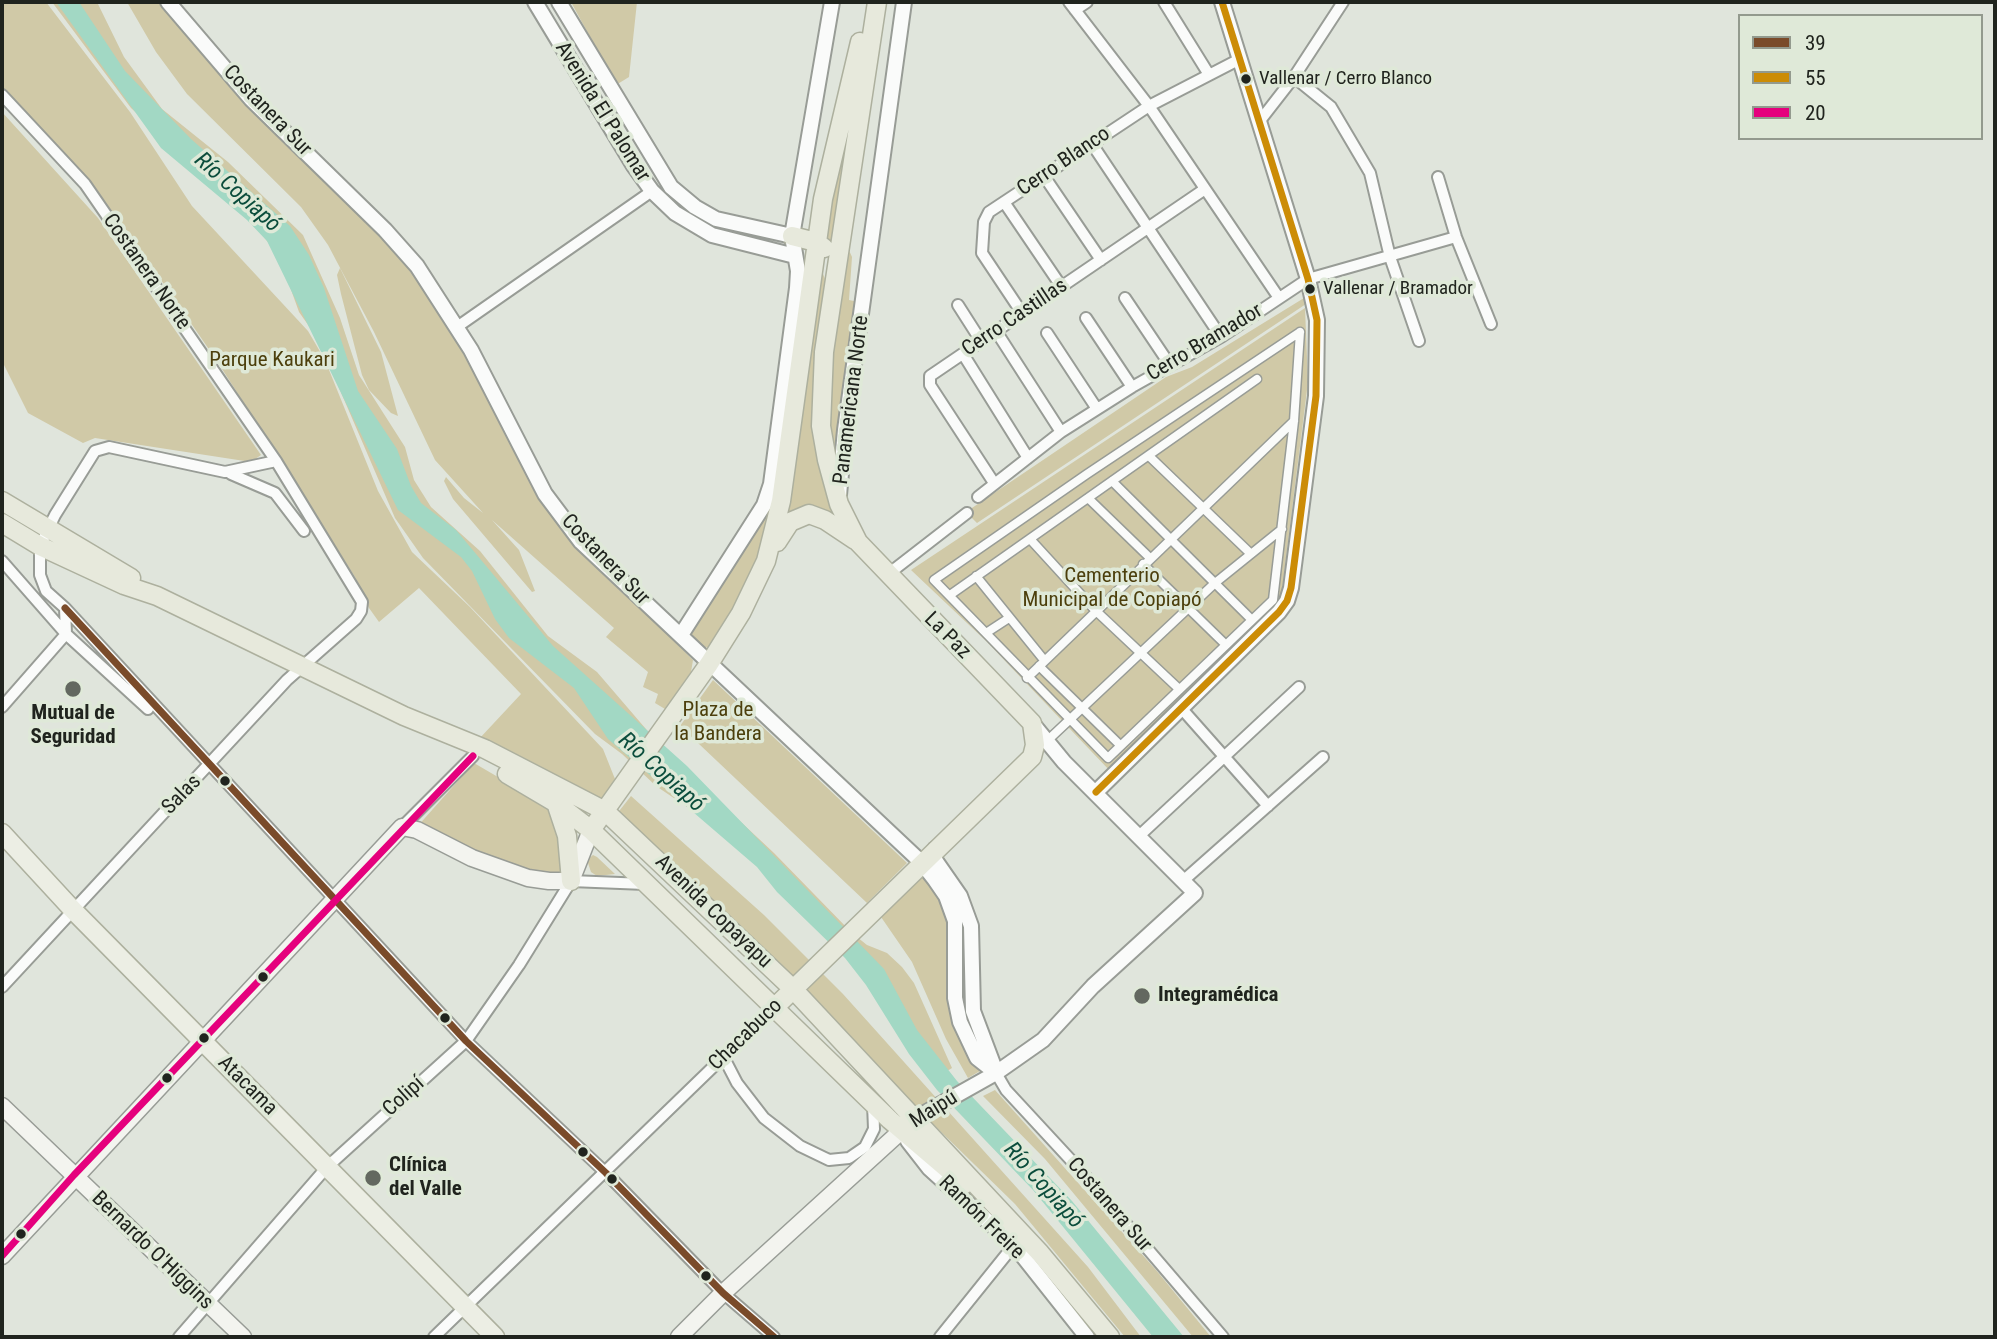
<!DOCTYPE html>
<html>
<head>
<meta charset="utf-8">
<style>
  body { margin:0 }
  #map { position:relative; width:1997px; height:1339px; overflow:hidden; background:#e0e5dc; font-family:"Roboto Condensed",sans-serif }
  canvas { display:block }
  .frame { position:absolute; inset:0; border:4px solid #20241e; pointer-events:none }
  .legend { position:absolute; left:1738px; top:14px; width:245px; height:126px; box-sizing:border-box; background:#dfe9d8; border:2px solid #939a8e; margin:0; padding:9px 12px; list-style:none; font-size:21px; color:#20241e }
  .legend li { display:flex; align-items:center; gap:14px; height:35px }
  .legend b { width:35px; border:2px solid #939a8e }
</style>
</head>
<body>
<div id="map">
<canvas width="1997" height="1339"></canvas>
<div class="frame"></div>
<ul class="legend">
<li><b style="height:9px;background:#7a4b2a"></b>39</li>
<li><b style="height:9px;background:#cc8c06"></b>55</li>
<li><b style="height:9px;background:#e5007d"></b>20</li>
</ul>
</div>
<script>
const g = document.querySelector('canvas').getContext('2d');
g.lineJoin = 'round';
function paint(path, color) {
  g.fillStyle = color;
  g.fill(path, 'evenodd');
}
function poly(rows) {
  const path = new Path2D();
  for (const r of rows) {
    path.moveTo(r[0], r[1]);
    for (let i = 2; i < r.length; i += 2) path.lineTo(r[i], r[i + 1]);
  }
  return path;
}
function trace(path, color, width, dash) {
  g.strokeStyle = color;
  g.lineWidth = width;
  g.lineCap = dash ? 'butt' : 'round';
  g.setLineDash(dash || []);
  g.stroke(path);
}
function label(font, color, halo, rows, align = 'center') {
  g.font = font + ' "Roboto Condensed",sans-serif';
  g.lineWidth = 7;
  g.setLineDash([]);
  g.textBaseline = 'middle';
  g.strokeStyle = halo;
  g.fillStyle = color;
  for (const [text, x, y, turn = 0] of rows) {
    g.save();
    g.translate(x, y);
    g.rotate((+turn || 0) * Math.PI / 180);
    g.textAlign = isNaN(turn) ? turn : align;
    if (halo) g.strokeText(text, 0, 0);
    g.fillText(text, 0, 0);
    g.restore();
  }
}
paint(poly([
  [2,2,46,2,130,112,192,206,308,331,325,360,378,491,412,552,470,607,603,749,615,779,600,803,479,739,521,694,419,588,379,622,369,608,355,577,215,358,127,231,83,176,2,89],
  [52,2,97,2,124,57,162,109,228,162,303,235,340,318,359,375,405,447,414,480,431,507,480,551,548,636,597,672,664,750,774,853,852,933,867,945,887,953,902,967,914,983,952,1068,931,1081,872,976,774,880,699,815,656,786,622,754,595,734,423,558,395,518,318,339,299,312,279,256,247,216,131,108],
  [127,2,162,2,346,196,442,304,564,529,693,660,691,672,665,709,655,703,658,694,643,687,648,672,606,637,614,628,492,520,519,550,535,591,532,592,453,499,444,481,446,477,464,498,483,513,435,460,374,332,328,245,301,207,187,94,156,52],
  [571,2,637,2,629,77,616,85],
  [2,112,98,218,261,455,251,462,95,438,83,443,28,413,2,361],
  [846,133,851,136,833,243,823,238],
  [848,248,852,257,849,300,859,302,837,457,833,458,829,431,832,363],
  [820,266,825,279,814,357,813,412,843,522,818,509,783,523],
  [340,268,381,352,398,416,391,413,369,390,362,375,341,294,337,275],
  [1304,298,1306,304,977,523,966,512,1166,377,1192,367],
  [1305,308,1308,382,1281,598,1111,772,986,641,911,570],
  [776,489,753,579,712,646,704,648,693,640,691,630],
  [713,680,907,863,867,903,680,726],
  [474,763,556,811,562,874,539,875,505,867,416,828],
  [631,796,764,915,843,994,1088,1267,1141,1337,1125,1337,1015,1204,616,815],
  [593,855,597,857,615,874,597,876,591,872,587,860],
  [923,877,939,898,949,920,964,1045,980,1071,968,1078,946,1039,912,962,881,917,916,879],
  [995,1090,1156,1270,1211,1337,1193,1337,1045,1159,983,1096]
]), '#d0c9a7');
paint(poly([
  [56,2,79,2,125,71,191,139,290,226,309,255,324,288,358,391,397,449,411,486,421,503,456,530,553,646,687,766,884,969,917,1030,957,1081,1072,1201,1184,1337,1153,1337,1033,1190,937,1090,909,1054,866,985,845,958,777,892,757,867,608,739,574,688,509,638,495,619,472,571,461,557,398,510,267,241,247,220,161,148]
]), '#a2d8c4');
const pedestrian = poly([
  [1300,332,1294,421,1273,600,1108,758,934,580,1087,474,1300,332],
  [1149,456,1251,554],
  [1112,481,1252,620],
  [1088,498,1150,558],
  [1030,539,1095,610,1178,688],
  [1143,564,1224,643],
  [976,576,1044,660],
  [950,595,1257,379],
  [986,633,1009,618],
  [1039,666,1120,745],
  [1027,678,1294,421],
  [1048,740,1215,583,1282,529]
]);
const minor = poly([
  [1069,2,1149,106,1279,298],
  [1164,2,1208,73],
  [1075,10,1087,2],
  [1294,77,1331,107,1370,173,1390,257,1419,341],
  [2,95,85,184,276,461,362,602,361,611,356,619,287,680,2,987],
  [1259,122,1294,77,1343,2],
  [1092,144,1221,337],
  [1044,176,1101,260],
  [1438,177,1456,237,1491,324],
  [1004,202,1061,286],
  [1125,298,1170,365],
  [958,305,981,341],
  [1022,313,982,253,984,222,989,212,1149,106,1240,59],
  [1086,318,1132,387],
  [457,327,652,191],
  [996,331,1061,432],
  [1047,333,1097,409],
  [963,354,1028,458],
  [231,474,275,493,304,531],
  [994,483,930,385,930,376,1205,189],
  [978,497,1061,432,1132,387,1221,337,1308,279,1456,237],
  [2,561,66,634,148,709],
  [887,575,967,513],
  [65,608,466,1041,606,1173,723,1293,774,1337],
  [66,634,65,608,46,591,40,575,40,546,55,515,95,451,109,447,225,472,276,461],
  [2,707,66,634],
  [1182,709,1268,806],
  [402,827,473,756],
  [1139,836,1299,687],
  [1184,880,1323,757],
  [723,1056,737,1083,764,1118,800,1146,829,1160,849,1158,865,1147,874,1129,873,1104],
  [996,1073,1006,1090,1080,1170,1223,1337],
  [179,1337,327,1167,466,1041,519,965,571,881,645,884],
  [434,1337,774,1008],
  [940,1337,1014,1245]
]);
const tertiary = poly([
  [168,2,251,99,385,230,417,266,471,350,545,494,581,542,921,862,935,880,946,896,955,921,955,998,960,1022,977,1058,996,1073],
  [535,2,634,166,652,191,675,213,712,235,795,256],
  [559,2,671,187,695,207,716,219,792,236],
  [839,495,845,430,904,2],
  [681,635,764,505,771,484,797,288,798,271,792,236,832,2],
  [1096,792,1279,612,1287,601,1291,588,1316,396,1317,320,1308,279,1222,2],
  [935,849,935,860,960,896,971,926,973,1011,996,1072],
  [916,1118,996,1073,1043,1040,1093,986,1195,893,1064,762,1032,723],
  [908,1141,929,1168,1014,1245,1087,1337]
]);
const secondary = poly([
  [2,1106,243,1337],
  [2,1256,402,827,417,830,472,858,528,878,549,881,571,881,591,830],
  [679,1337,723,1293,911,1122]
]);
const primary = poly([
  [2,833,73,910,495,1337]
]);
const trunk = poly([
  [792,236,816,242,824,248],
  [2,501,131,578],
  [2,523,40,546,124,585,157,596,404,716,485,749,605,811,793,989,1040,1253,1110,1337],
  [777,542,790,522,809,514,825,520,855,540],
  [507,774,556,803,591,830,890,1120,965,1184],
  [556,803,567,836,571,881],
  [591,830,709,664,741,613,766,561,781,501,823,199,860,42],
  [774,1008,1032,757,1035,745,1032,723,858,542,839,504,827,460,821,426,824,352,877,2]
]);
trace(pedestrian, '#989c96', 11);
trace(minor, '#989c96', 14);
trace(tertiary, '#989c96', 18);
trace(secondary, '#989c96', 19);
trace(primary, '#adb09e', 21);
trace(trunk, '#adb09e', 21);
trace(pedestrian, '#fafbfa', 8);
trace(minor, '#fafbfa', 10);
trace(tertiary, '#fafbfa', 14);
trace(secondary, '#f3f4ef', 16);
trace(primary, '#eceee4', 18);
trace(trunk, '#e7e9dc', 18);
trace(poly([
  [65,608,466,1041,606,1173,723,1293,774,1337]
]), '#7a4b2a', 7);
trace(poly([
  [1096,792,1279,612,1287,601,1291,588,1316,396,1317,320,1308,279,1222,2]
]), '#cc8c06', 7);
trace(poly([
  [2,1256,74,1175,473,756]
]), '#e5007d', 7);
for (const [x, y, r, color] of [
  [1246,79,6,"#20241e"],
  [1310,289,6,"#20241e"],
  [73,689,9,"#636860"],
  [225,781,6,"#20241e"],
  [263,977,6,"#20241e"],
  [1142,996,9,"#636860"],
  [445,1018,6,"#20241e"],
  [204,1038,6,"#20241e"],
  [167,1078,6,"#20241e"],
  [583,1152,6,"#20241e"],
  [373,1178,9,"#636860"],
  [612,1179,6,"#20241e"],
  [21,1234,6,"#20241e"],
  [706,1276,6,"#20241e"]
]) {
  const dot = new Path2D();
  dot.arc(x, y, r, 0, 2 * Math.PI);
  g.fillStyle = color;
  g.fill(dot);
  trace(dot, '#dfe9d8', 2.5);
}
label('19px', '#20241e', '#dfe9d8', [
  ["Vallenar / Cerro Blanco",1259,79],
  ["Vallenar / Bramador",1323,289]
], 'left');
label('21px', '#20241e', '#dfe9d8', [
  ["Costanera Sur",267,111,46],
  ["Avenida El Palomar",602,112,58],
  ["Cerro Blanco",1064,162,-34],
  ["Costanera Norte",146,272,55],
  ["Cerro Castillas",1015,318,-34],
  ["Cerro Bramador",1205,343,-31],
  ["Panamericana Norte",852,400,-83],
  ["Costanera Sur",605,560,46],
  ["La Paz",947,636,45],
  ["Salas",182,795,-46],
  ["Avenida Copayapu",713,912,44],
  ["Chacabuco",746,1035,-44],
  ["Atacama",247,1086,45],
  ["Colipí",404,1097,-42],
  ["Maipú",934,1110,-32],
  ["Costanera Sur",1109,1205,49],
  ["Ramón Freire",981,1218,44],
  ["Bernardo O'Higgins",152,1251,44]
]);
label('21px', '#4c3f0c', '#dfe9d8', [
  ["Parque Kaukari",272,361],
  ["Cementerio",1112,577],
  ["Municipal de Copiapó",1112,601],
  ["Plaza de",718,711],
  ["la Bandera",718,735]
]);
label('bold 21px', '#20241e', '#dfe9d8', [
  ["Mutual de",73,714,"center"],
  ["Seguridad",73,738,"center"],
  ["Integramédica",1158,996],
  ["Clínica",389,1166],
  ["del Valle",389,1190]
], 'left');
label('italic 23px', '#0b4d3c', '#dfe9d8', [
  ["Río Copiapó",237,193,42],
  ["Río Copiapó",661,773,42],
  ["Río Copiapó",1043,1186,48]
]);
</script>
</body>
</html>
